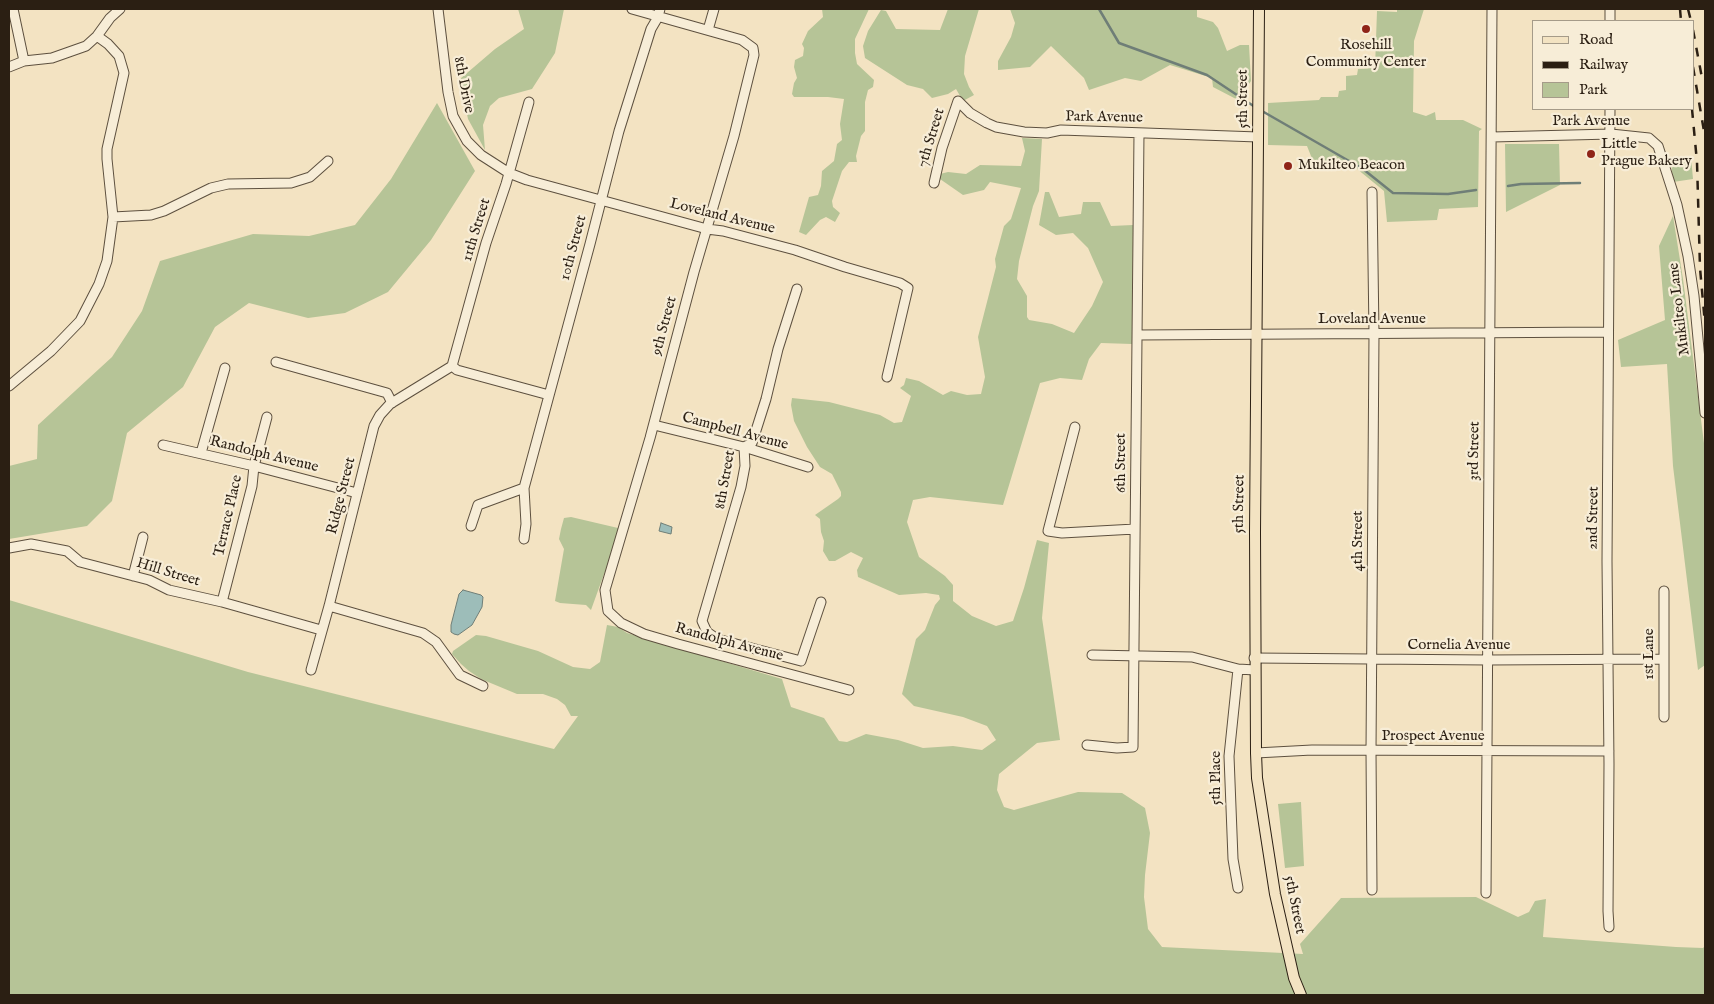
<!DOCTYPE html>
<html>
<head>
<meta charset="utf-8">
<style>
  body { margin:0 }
  #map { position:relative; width:1714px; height:1004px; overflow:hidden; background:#f3e3c2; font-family:"IM FELL English",serif }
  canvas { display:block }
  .frame { position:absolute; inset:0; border:10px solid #2b1f13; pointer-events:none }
  .legend { position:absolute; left:1532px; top:20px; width:162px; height:90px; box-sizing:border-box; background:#f7edd7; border:1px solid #a59b89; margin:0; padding:6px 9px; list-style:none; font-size:15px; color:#2b1f13 }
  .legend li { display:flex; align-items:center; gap:10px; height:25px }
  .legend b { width:25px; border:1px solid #a59b89 }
</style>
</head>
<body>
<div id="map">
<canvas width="1714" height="1004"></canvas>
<div class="frame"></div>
<ul class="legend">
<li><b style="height:6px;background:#f3e3c2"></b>Road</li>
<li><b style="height:6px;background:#2b1f13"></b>Railway</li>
<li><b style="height:14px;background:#b6c497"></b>Park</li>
</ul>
</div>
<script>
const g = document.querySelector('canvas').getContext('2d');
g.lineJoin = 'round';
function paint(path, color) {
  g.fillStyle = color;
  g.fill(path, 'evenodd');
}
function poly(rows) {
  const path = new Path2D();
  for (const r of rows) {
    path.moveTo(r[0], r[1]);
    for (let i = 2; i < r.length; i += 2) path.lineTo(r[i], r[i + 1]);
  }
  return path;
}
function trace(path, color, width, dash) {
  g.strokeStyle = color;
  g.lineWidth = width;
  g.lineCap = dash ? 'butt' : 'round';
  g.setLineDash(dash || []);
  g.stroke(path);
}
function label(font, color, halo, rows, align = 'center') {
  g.font = font + ' "IM FELL English",serif';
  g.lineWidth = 4.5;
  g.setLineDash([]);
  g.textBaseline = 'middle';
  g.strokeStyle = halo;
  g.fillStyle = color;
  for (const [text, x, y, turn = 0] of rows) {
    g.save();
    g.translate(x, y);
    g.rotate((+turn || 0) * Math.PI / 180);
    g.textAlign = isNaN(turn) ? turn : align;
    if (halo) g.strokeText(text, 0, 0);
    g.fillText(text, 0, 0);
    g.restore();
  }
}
paint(poly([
  [518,9,564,9,555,53,532,89,499,98,490,106,483,125,485,150,468,119,460,79,495,49,524,29],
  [822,9,869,9,855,39,855,53,857,64,874,80,873,87,868,90,865,102,865,131,861,136,856,156,857,162,849,162,842,171,832,201,833,207,840,213,835,222,826,217,820,220,806,235,799,232,809,197,818,195,821,186,822,171,834,161,837,144,842,140,840,124,844,99,828,97,794,97,792,94,794,83,797,78,794,67,795,60,803,56,804,48,802,44,808,31,823,17],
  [948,9,979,9,965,56,964,74,969,87,974,95,963,101,956,89,948,94,932,98,923,89,907,85,865,58,863,46,868,31,881,10,886,11,896,29,940,30],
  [1010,9,1197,9,1197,17,1213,22,1218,28,1227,51,1240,45,1249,45,1251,81,1238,100,1213,87,1212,78,1170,65,1141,81,1125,78,1089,90,1084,78,1051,46,1030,67,998,70,998,61,1011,37,1015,23],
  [1397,9,1424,9,1414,41,1413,112,1426,116,1435,112,1436,120,1463,120,1482,129,1479,131,1478,207,1439,209,1437,220,1387,222,1384,191,1351,164,1313,161,1307,146,1268,145,1268,103,1319,100,1321,97,1338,97,1339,91,1346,90,1346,76,1357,75,1358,69,1375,68,1377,11,1397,12],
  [437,103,475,171,431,240,388,292,345,313,308,318,249,303,215,327,183,387,127,433,112,501,87,526,9,539,9,466,37,459,38,425,112,357,142,311,160,261,253,234,309,236,355,225,391,179],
  [1022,138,1042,139,1039,191,1033,206,1019,261,1017,279,1027,296,1027,317,1029,320,1052,324,1074,333,1092,306,1103,282,1088,248,1073,233,1056,235,1039,225,1045,192,1049,192,1059,217,1081,214,1083,202,1100,202,1111,226,1133,225,1132,344,1101,343,1089,359,1082,380,1060,378,1040,383,1003,505,930,497,913,500,907,522,919,557,945,576,953,585,953,601,972,616,996,626,1013,621,1024,588,1037,540,1049,543,1042,618,1060,740,1037,743,999,774,997,790,1004,807,1014,810,1078,792,1122,793,1145,808,1150,833,1145,875,1144,897,1148,929,1162,947,1303,954,1300,944,1341,898,1476,897,1518,917,1529,912,1535,901,1546,899,1543,937,1676,947,1703,948,1705,946,1705,995,9,995,9,600,248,672,554,749,578,716,571,716,565,705,557,699,543,694,517,694,481,679,469,671,461,664,452,654,453,651,476,635,486,636,538,651,573,667,590,669,600,662,607,625,618,627,627,633,782,679,791,707,824,718,839,741,847,742,866,734,898,740,923,748,953,746,982,750,996,740,987,726,963,717,914,706,902,694,916,639,925,630,935,605,940,599,939,595,926,593,899,595,858,577,857,570,863,558,851,552,835,561,829,561,823,551,824,541,821,532,820,519,815,515,838,499,841,496,841,492,832,474,820,467,807,447,794,421,791,405,792,398,829,402,880,415,894,423,902,422,911,396,900,388,904,385,906,378,919,381,943,395,951,391,967,395,981,394,985,377,978,337,996,267,995,259,1004,226,1011,219,1021,188,990,182,984,190,963,195,940,179,940,174,948,172,966,174,980,165,1021,166,1025,151],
  [1505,144,1559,144,1560,185,1506,212],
  [1691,157,1693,179,1673,182,1671,160],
  [1673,216,1683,279,1705,451,1705,665,1698,670,1673,466,1667,364,1621,367,1618,340,1665,320,1659,246],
  [571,517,618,528,620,531,613,555,604,574,591,610,586,605,560,603,555,601,564,549,559,539,561,529,564,518],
  [1301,802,1304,866,1285,868,1278,804]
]), '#b6c497');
const water = poly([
  [661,523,672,527,671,534,659,531,661,523],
  [463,590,481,595,483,597,482,607,472,625,458,635,454,634,451,632,451,625,459,594,463,590]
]);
paint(water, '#9dbdb9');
trace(water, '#6f7e77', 1);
trace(poly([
  [1099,9,1119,43,1207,75,1255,107],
  [1262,111,1363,169,1393,193,1448,194,1476,190],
  [1508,186,1521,184,1580,183]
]), '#6f7e77', 2.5);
const minor = poly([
  [13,9,24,61],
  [438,9,448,92,453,116,467,141,481,155,509,173,527,180,707,229,723,231,795,250,845,267,900,283,908,288,887,377],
  [632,9,742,40,753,48,754,55,734,136,694,272,650,438,605,590,608,611,621,623,644,634,678,644,849,690],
  [1610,21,1610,9],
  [708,30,714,9],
  [9,67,24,61,52,58,86,46,97,36,110,18,120,9],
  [1492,137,1611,134,1649,138,1658,146,1677,205,1688,256,1694,296,1705,413],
  [934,183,942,148,958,101,970,113,987,123,996,127,1024,132,1047,133,1061,130,1258,137],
  [1372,192,1374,334,1371,751,1372,890],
  [113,217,151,215,164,211,211,188,228,184,291,183,310,177,328,161],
  [1137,335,1608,332],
  [276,362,387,393,392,403],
  [452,366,486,243,506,184,529,102],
  [452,366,457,370,549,395],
  [9,386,51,351,80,321,99,284,107,261,113,217,107,159,107,149,124,73,119,56,108,44,97,36],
  [654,425,744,447,808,467],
  [1075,427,1048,531,1062,533,1135,529],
  [163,445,254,466,357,493],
  [744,447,745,466,741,487,702,621,707,632,717,639,801,661,821,602],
  [744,447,752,443,766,399,778,349,797,289],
  [201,453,225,368],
  [471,526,478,505,524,488],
  [524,539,526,524,524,488,590,244,619,131,651,29,658,17,660,9],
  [9,548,31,544,67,551,80,562,149,580,169,590,222,602,321,630],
  [133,576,143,537],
  [222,602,252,486,254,466,267,417],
  [329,606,423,633,436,642,460,675,483,686],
  [1092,655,1192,657,1238,669,1255,670],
  [1254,658,1488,660,1663,659],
  [311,670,329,606,374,426,380,415,390,404,452,366],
  [1664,717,1664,591],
  [1087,745,1117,748,1133,747,1139,133],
  [1256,753,1312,750,1609,751],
  [1238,888,1233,859,1229,756,1238,669],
  [1486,893,1492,9],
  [1609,927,1608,911,1609,764,1607,561,1610,109]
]);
const major = poly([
  [1259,9,1255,532,1256,753,1257,778,1275,894,1294,978,1301,995]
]);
trace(minor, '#5d503f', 11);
trace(major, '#2b1f13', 12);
trace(minor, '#f7edd7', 9);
trace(major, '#f3e3c2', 10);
trace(poly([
  [1680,9,1681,21],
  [1688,9,1691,21],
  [1693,30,1702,78],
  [1693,67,1705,137],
  [1692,109,1697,162,1700,268,1705,324]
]), '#2b1f13', 2.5, [9, 9]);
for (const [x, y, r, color] of [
  [1366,29,5,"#8f2418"],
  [1591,154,5,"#8f2418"],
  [1288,166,5,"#8f2418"]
]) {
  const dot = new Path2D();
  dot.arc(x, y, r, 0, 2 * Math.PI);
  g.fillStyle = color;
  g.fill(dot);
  trace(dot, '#f7edd7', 2);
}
label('15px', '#2b1f13', '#f7edd7', [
  ["Rosehill",1366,46,"center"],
  ["Community Center",1366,63,"center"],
  ["Little",1601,145],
  ["Prague Bakery",1601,162],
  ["Mukilteo Beacon",1298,166]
], 'left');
label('15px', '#2b1f13', '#f7edd7', [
  ["8th Drive",463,85,79],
  ["5th Street",1244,99,-90],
  ["Park Avenue",1104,118,1],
  ["Park Avenue",1591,122],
  ["7th Street",932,138,-73],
  ["Loveland Avenue",722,217,14],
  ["11th Street",477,230,-73],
  ["10th Street",574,248,-75],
  ["Mukilteo Lane",1680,309,-97],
  ["Loveland Avenue",1372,320],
  ["9th Street",665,326,-75],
  ["Campbell Avenue",735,432,15],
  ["3rd Street",1475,451,-89],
  ["Randolph Avenue",264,455,14],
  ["6th Street",1122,463,-90],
  ["8th Street",726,480,-80],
  ["Ridge Street",342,496,-76],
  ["5th Street",1240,504,-89],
  ["Terrace Place",229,516,-77],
  ["2nd Street",1594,518,-89],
  ["4th Street",1359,541,-90],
  ["Hill Street",168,573,17],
  ["Randolph Avenue",729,643,15],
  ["Cornelia Avenue",1459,646],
  ["1st Lane",1650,654,-90],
  ["Prospect Avenue",1433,737],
  ["5th Place",1217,778,-90],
  ["5th Street",1294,905,79]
]);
</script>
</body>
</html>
